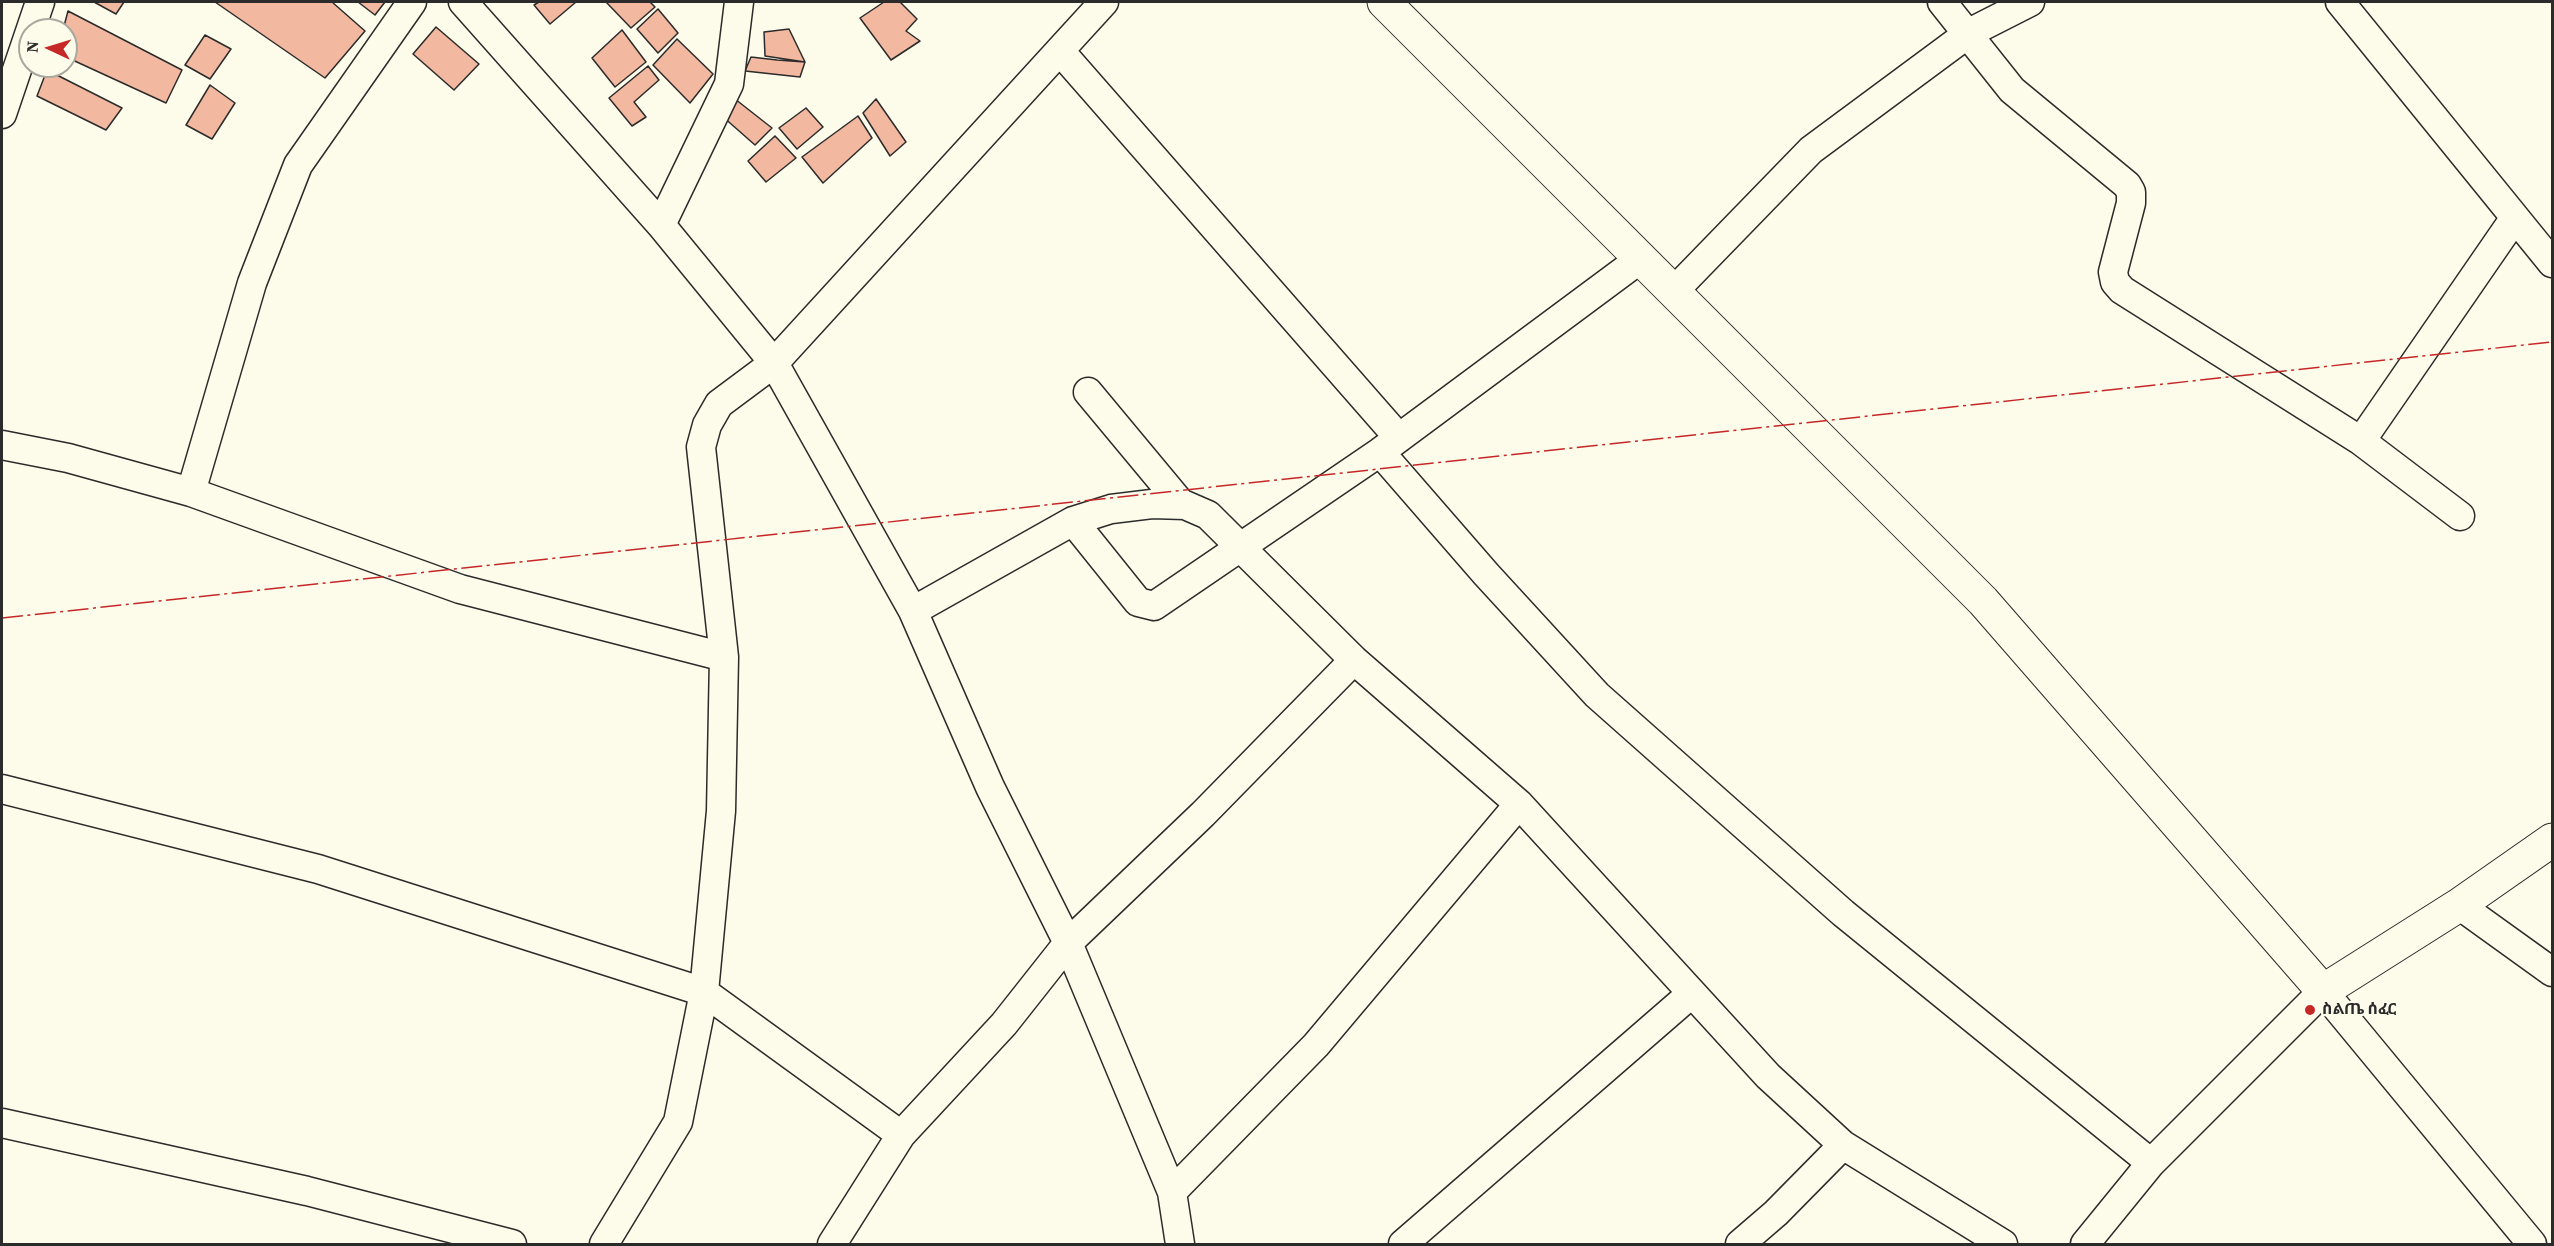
<!DOCTYPE html>
<html>
<head>
<meta charset="utf-8">
<style>
  body { margin:0 }
  #map { position:relative; width:2554px; height:1246px; overflow:hidden; background:#fdfbea; font-family:"Source Serif 4",serif }
  canvas { display:block }
  .frame { position:absolute; inset:0; border:3px solid #2b2b2b; pointer-events:none }
  .north { position:absolute; left:18px; top:18px; width:60px; height:60px; box-sizing:border-box; background:#fdfbea; border:2px solid #a9a89e; border-radius:50%; rotate:274deg; font-size:16px; font-weight:700; line-height:24px; text-align:center; color:#2b2b2b }
  .north::after { content:''; display:block; margin:auto; width:21px; height:27px; background:#c62828; clip-path:polygon(50% 0,100% 100%,50% 72%,0 100%) }
</style>
</head>
<body>
<div id="map">
<canvas width="2554" height="1246"></canvas>
<div class="frame"></div>
<div class="north">N</div>
</div>
<script>
const g = document.querySelector('canvas').getContext('2d');
g.lineJoin = 'round';
function paint(path, color) {
  g.fillStyle = color;
  g.fill(path, 'evenodd');
}
function poly(rows) {
  const path = new Path2D();
  for (const r of rows) {
    path.moveTo(r[0], r[1]);
    for (let i = 2; i < r.length; i += 2) path.lineTo(r[i], r[i + 1]);
  }
  return path;
}
function trace(path, color, width, dash) {
  g.strokeStyle = color;
  g.lineWidth = width;
  g.lineCap = dash ? 'butt' : 'round';
  g.setLineDash(dash || []);
  g.stroke(path);
}
function label(font, color, halo, rows, align = 'center') {
  g.font = font + ' "Source Serif 4","Noto Sans Ethiopic",serif';
  g.lineWidth = 4.5;
  g.setLineDash([]);
  g.textBaseline = 'middle';
  g.strokeStyle = halo;
  g.fillStyle = color;
  for (const [text, x, y, turn = 0] of rows) {
    g.save();
    g.translate(x, y);
    g.rotate((+turn || 0) * Math.PI / 180);
    g.textAlign = isNaN(turn) ? turn : align;
    if (halo) g.strokeText(text, 0, 0);
    g.fillText(text, 0, 0);
    g.restore();
  }
}
const building = poly([
  [94,2,124,2,116,14,94,2],
  [215,2,332,2,365,31,325,78,215,2],
  [358,2,385,2,375,15,358,2],
  [539,2,576,2,550,24,534,5,539,2],
  [606,2,650,2,655,7,631,28,606,2],
  [884,2,900,2,917,19,906,31,920,41,891,60,860,18,884,2],
  [658,9,678,33,658,53,637,29,658,9],
  [68,11,182,70,166,103,66,57,66,30,63,30,68,11],
  [436,27,479,64,454,90,413,54,436,27],
  [789,29,805,62,765,56,764,32,789,29],
  [622,30,646,62,615,87,592,58,622,30],
  [205,35,231,49,210,79,185,65,205,35],
  [677,39,713,74,690,103,653,65,677,39],
  [751,57,777,60,805,62,800,77,745,71,751,57],
  [648,66,659,80,634,102,646,117,632,126,609,98,648,66],
  [47,70,122,108,106,130,37,96,47,70],
  [210,85,235,103,212,139,186,125,210,85],
  [735,99,772,128,755,145,722,116,735,99],
  [876,99,906,142,890,156,863,113,876,99],
  [806,108,823,127,797,149,779,128,806,108],
  [858,116,872,138,823,183,802,157,858,116],
  [775,136,796,158,766,182,748,161,775,136]
]);
paint(building, '#f2b8a0');
trace(building, '#2b2b2b', 1.5);
const street = poly([
  [463,2,661,225,774,363,913,611,990,787,1068,943,1172,1192,1180,1244],
  [1942,2,2012,90,2127,185,2131,192,2131,203,2113,272,2115,282,2122,290,2361,441,2460,516],
  [2340,2,2552,263],
  [1060,51,1399,438],
  [2,114,40,2],
  [661,225,729,84,739,2],
  [1675,290,1811,150,1969,33,2030,2],
  [1088,392,1182,505],
  [2361,441,2514,219],
  [2,445,68,458,191,492,460,589,724,657],
  [1380,452,1486,574,1597,695,1843,913,2151,1163],
  [191,492,252,283,298,165,412,2],
  [1073,521,1138,602,1154,606,1380,452,1640,259],
  [913,611,1073,521,1111,509,1152,504,1185,505,1208,515,1354,660,1519,804,1768,1076,1843,1145,2003,1244],
  [2,789,318,869,704,992,901,1135],
  [2459,905,2552,972],
  [2,1123,307,1191,512,1244],
  [1172,1192,1316,1045,1519,804],
  [604,1244,678,1122,704,992,721,811,724,657,701,447,707,425,719,404,774,363,1104,2],
  [832,1244,901,1135,1004,1024,1068,943,1203,814,1354,660],
  [1403,1244,1691,994],
  [1740,1244,1776,1213,1843,1145],
  [2085,1244,2151,1163,2323,991,2532,1244]
]);
const secondary = poly([
  [1384,2,1983,601,2323,991,2459,905,2552,840]
]);
trace(street, '#2b2b2b', 31);
trace(secondary, '#2b2b2b', 35);
trace(street, '#fdfbea', 28);
trace(secondary, '#fdfbea', 33);
trace(poly([
  [2,618,2552,342]
]), '#c62828', 1.5, [21, 4.5, 3, 4.5]);
for (const [x, y, r, color] of [
  [2310,1010,6,"#c62828"]
]) {
  const dot = new Path2D();
  dot.arc(x, y, r, 0, 2 * Math.PI);
  g.fillStyle = color;
  g.fill(dot);
  trace(dot, '#fdfbea', 2);
}
label('bold 16px', '#2b2b2b', '#fdfbea', [
  ["ስልጤ ሰፈር",2322,1010]
], 'left');
</script>
</body>
</html>
